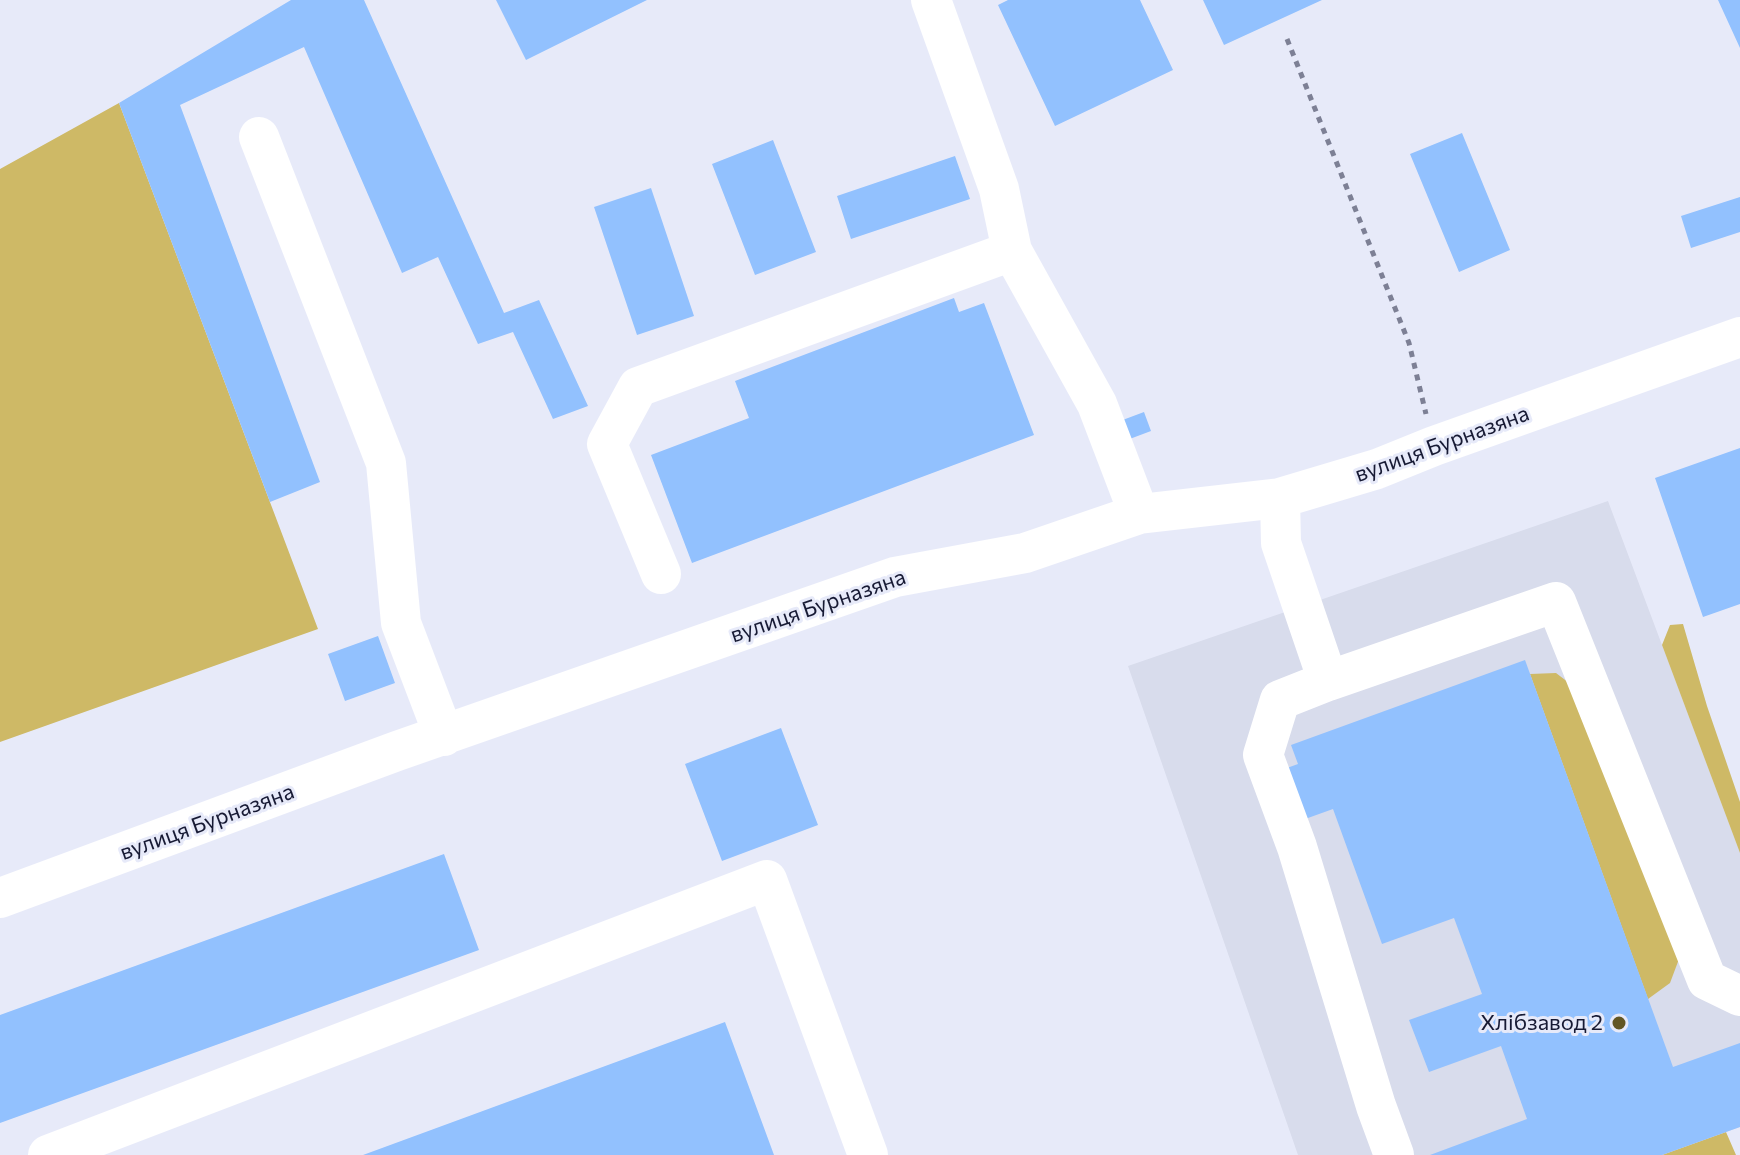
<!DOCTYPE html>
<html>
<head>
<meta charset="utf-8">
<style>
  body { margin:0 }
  canvas { display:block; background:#e7eaf9 }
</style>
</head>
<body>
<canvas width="1740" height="1155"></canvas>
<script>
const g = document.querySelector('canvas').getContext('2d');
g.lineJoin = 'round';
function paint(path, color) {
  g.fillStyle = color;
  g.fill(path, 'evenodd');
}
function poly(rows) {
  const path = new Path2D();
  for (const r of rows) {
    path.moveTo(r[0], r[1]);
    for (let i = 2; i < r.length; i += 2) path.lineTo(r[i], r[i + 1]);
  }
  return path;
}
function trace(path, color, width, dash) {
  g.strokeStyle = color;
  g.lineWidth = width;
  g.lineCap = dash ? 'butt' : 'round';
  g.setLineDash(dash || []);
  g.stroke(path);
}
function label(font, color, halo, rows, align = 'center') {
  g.font = font + ' Commissioner,sans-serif';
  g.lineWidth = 6;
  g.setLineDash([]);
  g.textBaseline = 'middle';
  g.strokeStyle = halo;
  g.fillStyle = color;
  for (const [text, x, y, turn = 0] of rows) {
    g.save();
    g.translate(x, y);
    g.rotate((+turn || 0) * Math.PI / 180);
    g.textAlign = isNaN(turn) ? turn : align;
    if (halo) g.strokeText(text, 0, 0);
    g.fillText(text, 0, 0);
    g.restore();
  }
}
paint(poly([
  [1608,501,1740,853,1740,1127,1662,1155,1298,1155,1128,666]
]), '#d8dcec');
paint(poly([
  [119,103,318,629,0,742,0,169],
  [1683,624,1707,706,1740,802,1740,853,1662,645,1670,625],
  [1556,673,1573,686,1679,959,1670,983,1648,999,1530,674],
  [1726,1132,1736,1155,1662,1155]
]), '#ceb966');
paint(poly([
  [291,0,364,0,504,313,539,300,588,406,553,419,513,332,478,344,438,257,402,273,304,47,180,105,320,482,270,502,119,103],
  [496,0,647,0,526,60],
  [1008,0,1140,0,1173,70,1055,126,998,5],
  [1203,0,1322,0,1224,45],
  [1718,0,1740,0,1740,48],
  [1462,133,1510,250,1459,272,1410,154],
  [773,140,816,252,755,275,712,164],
  [955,156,970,199,851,239,837,196],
  [651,188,694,316,637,335,594,207],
  [1740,197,1740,232,1691,248,1681,216],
  [954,298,959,312,984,303,1034,435,692,563,651,455,749,418,735,381],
  [1144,412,1151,431,1127,440,1120,421],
  [1740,448,1740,604,1703,617,1655,478],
  [378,636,395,683,345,701,328,654],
  [1525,660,1673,1067,1740,1043,1740,1127,1662,1155,1430,1155,1527,1119,1501,1046,1429,1072,1409,1020,1482,994,1454,918,1382,944,1333,809,1294,823,1276,772,1298,764,1291,745],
  [781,728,818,825,722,861,685,764],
  [444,854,479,950,0,1123,0,1015],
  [725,1022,774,1155,363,1155]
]), '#92c1fe');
trace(poly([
  [1287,39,1409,343,1426,414]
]), '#7d8095', 5, [6, 6]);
trace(poly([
  [931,0,999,189,1012,251],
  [259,137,386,463,401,623,444,736],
  [1280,498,1281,543,1328,681],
  [661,574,607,444,638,387,1012,251,1097,404,1139,514],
  [0,898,397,751,895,577,1025,553,1139,514,1280,498,1377,469,1434,446,1740,337],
  [48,1155,767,880,868,1155],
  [1394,1155,1376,1106,1297,847,1263,755,1280,700,1328,681,1556,602,1707,980,1740,996]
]), '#fff', 40);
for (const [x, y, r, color] of [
  [1619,1023,8,"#635623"]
]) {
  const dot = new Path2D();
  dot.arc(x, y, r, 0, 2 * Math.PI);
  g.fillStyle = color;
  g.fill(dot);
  trace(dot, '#e7eaf9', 3);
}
label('22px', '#171a34', '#e7eaf9', [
  ["вулиця Бурназяна",1442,444,-20],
  ["вулиця Бурназяна",818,606,-19],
  ["вулиця Бурназяна",207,822,-20]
]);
label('22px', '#171a34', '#e7eaf9', [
  ["Хлібзавод 2",1603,1023]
], 'right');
</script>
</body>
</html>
